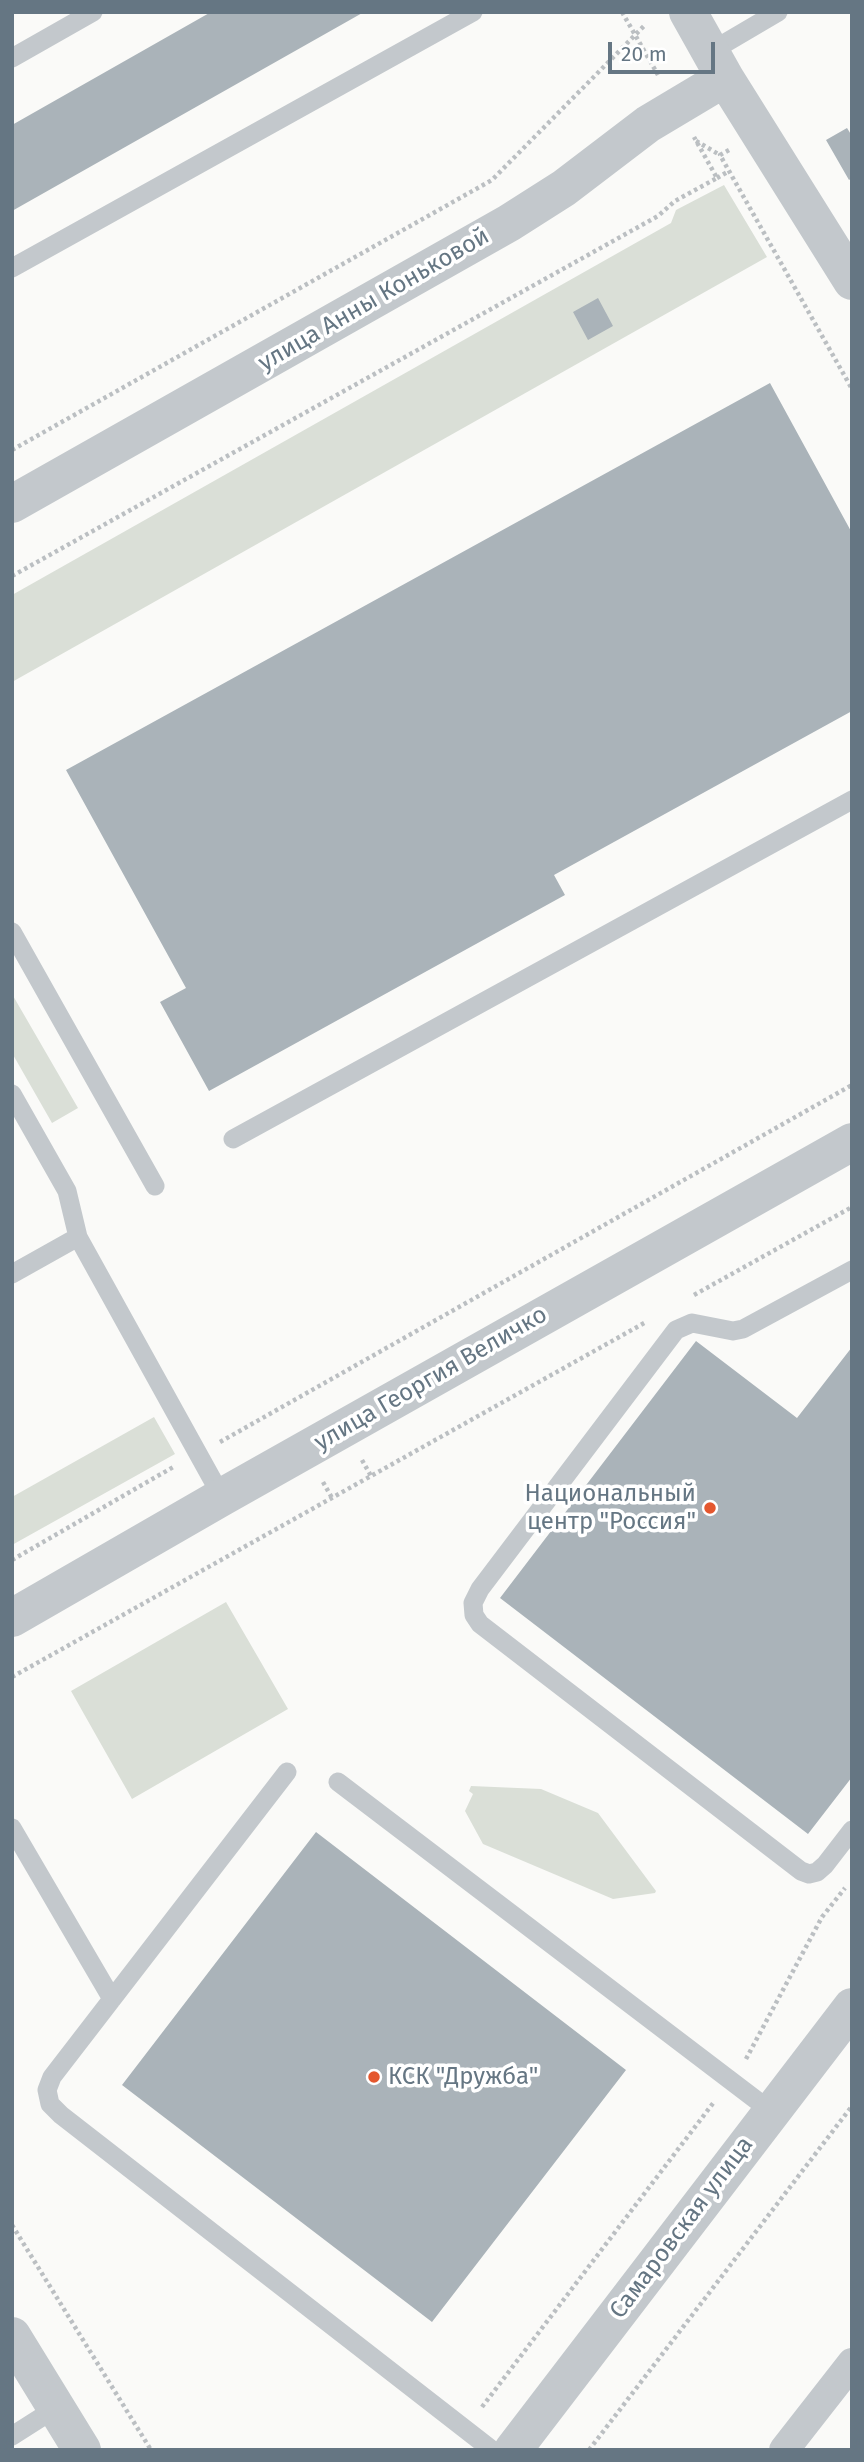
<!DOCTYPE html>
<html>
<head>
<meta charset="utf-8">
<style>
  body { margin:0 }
  #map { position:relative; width:864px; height:2462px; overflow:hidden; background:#fafaf8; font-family:"Fira Sans",sans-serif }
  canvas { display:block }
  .frame { position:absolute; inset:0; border:14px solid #657683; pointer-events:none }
  .scale { position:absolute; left:608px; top:42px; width:107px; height:32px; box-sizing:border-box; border:4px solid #657683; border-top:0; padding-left:9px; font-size:21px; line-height:24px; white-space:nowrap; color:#657683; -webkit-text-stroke:5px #fff; paint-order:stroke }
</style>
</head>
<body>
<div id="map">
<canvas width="864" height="2462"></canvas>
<div class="frame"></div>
<div class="scale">20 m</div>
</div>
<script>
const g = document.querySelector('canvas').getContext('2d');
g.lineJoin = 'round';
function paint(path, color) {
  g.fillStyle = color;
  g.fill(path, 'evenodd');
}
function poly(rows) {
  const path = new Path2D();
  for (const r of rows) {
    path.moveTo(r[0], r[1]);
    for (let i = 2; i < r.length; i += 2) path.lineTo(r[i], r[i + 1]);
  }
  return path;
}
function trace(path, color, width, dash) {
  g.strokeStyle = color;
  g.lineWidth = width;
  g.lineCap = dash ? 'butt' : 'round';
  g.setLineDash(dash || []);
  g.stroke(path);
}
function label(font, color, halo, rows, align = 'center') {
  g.font = font + ' "Fira Sans",sans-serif';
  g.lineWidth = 7;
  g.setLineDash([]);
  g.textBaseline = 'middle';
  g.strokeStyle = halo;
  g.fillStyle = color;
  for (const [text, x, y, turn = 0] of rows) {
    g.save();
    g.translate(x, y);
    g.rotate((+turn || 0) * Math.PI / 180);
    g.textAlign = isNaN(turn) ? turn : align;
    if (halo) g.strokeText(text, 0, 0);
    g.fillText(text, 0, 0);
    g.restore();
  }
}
paint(poly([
  [724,185,767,257,12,682,12,595,671,223,676,210],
  [12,994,78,1108,52,1123,12,1053],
  [154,1417,175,1454,12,1545,12,1497],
  [226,1602,288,1709,132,1799,71,1691],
  [471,1786,541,1789,598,1813,656,1891,655,1893,613,1899,483,1844,465,1811,473,1794,469,1791]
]), '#dadfd7');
paint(poly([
  [211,12,364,12,12,211,12,125],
  [847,128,852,136,852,178,849,180,826,140],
  [598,298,613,326,588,340,573,312],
  [770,383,852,533,852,711,554,875,565,895,209,1091,160,1002,186,988,66,770],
  [696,1341,797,1418,852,1347,852,1777,808,1834,500,1598],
  [316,1832,626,2070,432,2322,122,2085]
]), '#aab3b9');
trace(poly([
  [622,12,658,75],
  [696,141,720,155],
  [729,150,720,155,852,389],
  [717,178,729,171],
  [12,450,492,180,644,26],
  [12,576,658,216,675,201,717,178,694,137],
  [694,1295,852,1207],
  [220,1442,852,1085],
  [362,1460,371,1476],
  [323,1482,332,1498],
  [12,1560,175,1466],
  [12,1677,646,1322],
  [746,2059,822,1917,845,1888],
  [12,2225,151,2450],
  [482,2407,714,2102],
  [589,2450,852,2106]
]), '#bbbfc2', 4.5, [3.5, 3.5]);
trace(poly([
  [710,52,778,12],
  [12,58,93,12],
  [12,268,473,12],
  [12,932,155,1186],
  [12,1094,67,1191,78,1237,222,1497],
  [233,1139,852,800],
  [852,1270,743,1329,733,1331,692,1323,676,1330,480,1589,473,1603,474,1615,480,1624,801,1871,809,1874,817,1872,825,1865,852,1830],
  [12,1274,78,1237],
  [287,1772,52,2077,47,2090,50,2104,61,2115,492,2450],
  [338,1782,772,2112],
  [12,1828,112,1999],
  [12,2436,56,2408]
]), '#c3c8cc', 19);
trace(poly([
  [784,2450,852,2363]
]), '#c3c8cc', 30);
trace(poly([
  [688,12,725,78,852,281],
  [12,504,509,223,564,188,648,124,725,78],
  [12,1618,222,1497,852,1142],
  [12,2336,82,2450],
  [513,2450,852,2007]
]), '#c3c8cc', 38);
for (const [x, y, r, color] of [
  [710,1508,7,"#e4572e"],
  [374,2077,7,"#e4572e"]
]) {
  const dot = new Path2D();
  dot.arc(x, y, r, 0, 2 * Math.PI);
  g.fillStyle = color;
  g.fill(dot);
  trace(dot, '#fff', 2.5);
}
label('24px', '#657683', '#fff', [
  ["улица Анны Коньковой",374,300,-30],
  ["улица Георгия Величко",431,1379,-30],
  ["Самаровская улица",682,2228,-53]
]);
label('24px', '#657683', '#fff', [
  ["Национальный",696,1494],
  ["центр \"Россия\"",696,1522],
  ["КСК \"Дружба\"",388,2077,"left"]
], 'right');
</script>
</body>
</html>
